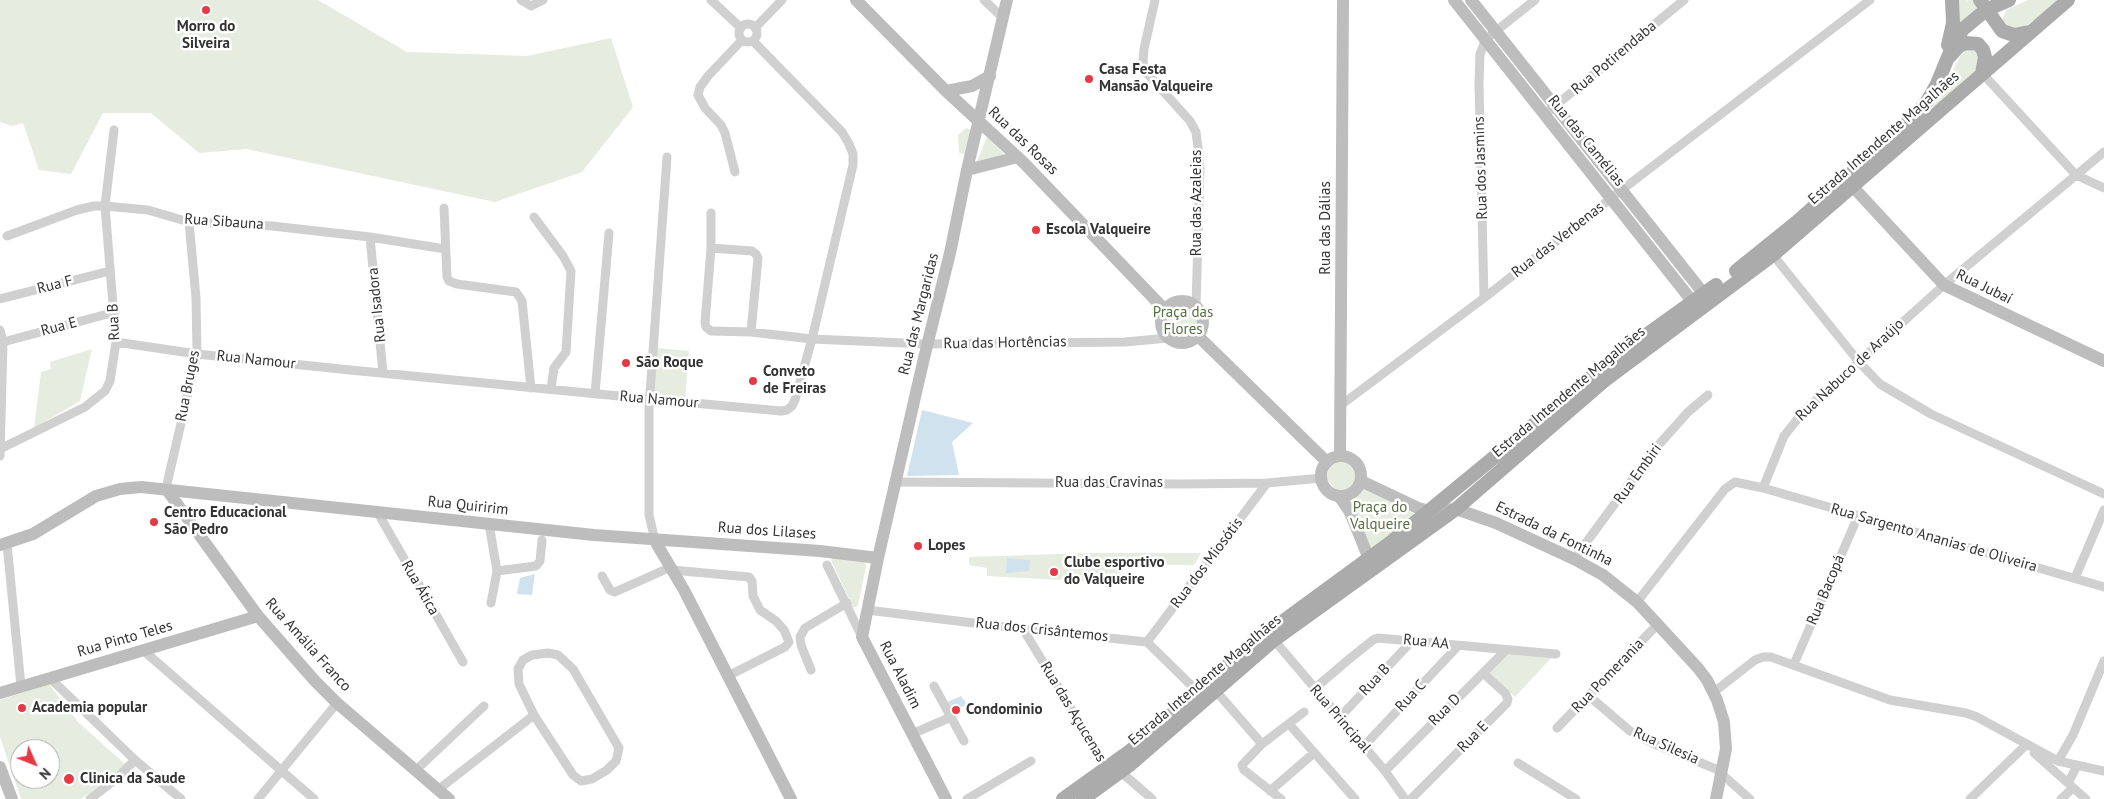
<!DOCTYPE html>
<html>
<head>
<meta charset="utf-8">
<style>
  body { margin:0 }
  #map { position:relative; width:2104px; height:799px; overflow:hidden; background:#fff; font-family:"PT Sans",sans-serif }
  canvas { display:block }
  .north { position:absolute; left:10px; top:739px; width:50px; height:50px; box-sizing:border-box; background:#fff; border:1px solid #adadad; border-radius:50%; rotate:134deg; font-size:14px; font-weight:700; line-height:20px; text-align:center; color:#333 }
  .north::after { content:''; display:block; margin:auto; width:18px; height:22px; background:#e63946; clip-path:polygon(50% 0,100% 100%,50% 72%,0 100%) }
</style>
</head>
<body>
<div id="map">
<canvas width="2104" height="799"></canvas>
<div class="north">N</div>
</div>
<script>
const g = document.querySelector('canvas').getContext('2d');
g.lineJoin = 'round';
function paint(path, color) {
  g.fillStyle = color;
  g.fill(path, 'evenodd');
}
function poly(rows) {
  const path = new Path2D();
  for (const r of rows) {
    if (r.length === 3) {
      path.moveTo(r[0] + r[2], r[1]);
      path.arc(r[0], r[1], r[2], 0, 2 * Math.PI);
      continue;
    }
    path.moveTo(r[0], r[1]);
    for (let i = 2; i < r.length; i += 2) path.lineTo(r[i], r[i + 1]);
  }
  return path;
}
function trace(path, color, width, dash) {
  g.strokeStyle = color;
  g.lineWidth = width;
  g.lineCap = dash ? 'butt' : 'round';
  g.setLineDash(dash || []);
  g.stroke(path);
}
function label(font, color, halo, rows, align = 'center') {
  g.font = font + ' "PT Sans",sans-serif';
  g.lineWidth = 5;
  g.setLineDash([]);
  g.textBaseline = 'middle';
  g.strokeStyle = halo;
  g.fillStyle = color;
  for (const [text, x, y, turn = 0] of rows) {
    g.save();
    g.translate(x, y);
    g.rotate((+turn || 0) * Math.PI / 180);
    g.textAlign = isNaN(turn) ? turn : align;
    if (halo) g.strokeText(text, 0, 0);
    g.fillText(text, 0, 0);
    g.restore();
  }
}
paint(poly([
  [0,0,318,0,407,52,527,56,611,38,633,107,582,172,495,202,246,149,199,153,151,113,103,113,71,174,39,170,23,123,12,126,0,122],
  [1955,0,1966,0,1968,3,1967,0,1977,0,1981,6,1962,27,1957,18],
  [2028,0,2062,0,2024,27,2012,30,2004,26,2002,21,2006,10],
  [1967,49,1974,51,1979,56,1975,73,1930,113,1961,55],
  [966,128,977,133,971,155,959,153,958,135],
  [987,137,1004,154,976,164],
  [1185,302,1193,305,1199,314,1201,324,1197,335,1188,340,1169,334,1166,318,1167,310,1176,303],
  [656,348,689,351,685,401,646,396],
  [92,349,80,401,34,428,41,372,51,369,50,362],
  [1338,461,1345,461,1350,464,1356,470,1357,478,1416,515,1372,552,1337,492,1326,478,1331,464],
  [1090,553,1201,553,1194,565,1121,564,1119,583,987,576,987,568,969,565,969,557],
  [833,557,864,562,866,566,858,606,853,608,831,560],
  [1507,652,1553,656,1515,697,1488,672],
  [49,684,78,722,125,764,109,780,81,799,21,799,0,737,0,700],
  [20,749,50,749,50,779,20,779]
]), '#e6ecdf');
paint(poly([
  [922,410,973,423,952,442,959,475,907,476],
  [1007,558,1030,560,1029,571,1006,573],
  [535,574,532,595,517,594,520,578],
  [961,696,967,704,950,714,945,703]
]), '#cfe2ee');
trace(poly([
  [521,0,531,6,543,0],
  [711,0,741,28],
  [984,0,1003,18],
  [1155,0,1144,49,1143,63,1145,71,1190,121,1196,132,1198,148,1200,168,1196,306],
  [748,33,9],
  [755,28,782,0],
  [1982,73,2076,175,2104,188],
  [1544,115,1684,0],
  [735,172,725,133,721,125,705,108,698,95,700,87,708,76,742,40],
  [444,208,447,277,449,281,457,284,516,292,522,301,531,388],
  [711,213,711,248,705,323,706,327,711,331,751,332,812,339,927,344,1125,342,1168,338],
  [534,217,563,256,571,271,566,352,554,368,551,389],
  [7,236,77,210,94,206,105,206,148,210,189,222,272,226,370,237,445,249],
  [370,237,383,373],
  [711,248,752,251,756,254,758,258,751,332],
  [1773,255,1859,362,1880,384,1931,414,2104,494],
  [1484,298,1479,84,1480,54,1486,39,1535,0],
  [0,299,110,271],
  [0,330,3,342,0,456],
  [3,342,115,312],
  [116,342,197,354,350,370,650,399,781,411,787,410,792,406,795,400,812,339,853,165,853,154,849,144,842,132,753,41],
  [595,394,609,233],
  [1341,405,1484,298,1623,189,1870,0],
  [0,449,85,407,105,391,110,381,116,342,105,206,114,130],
  [896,482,1182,484,1267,483,1322,478],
  [1763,488,1784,436,1804,411,1944,285,2104,152],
  [167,490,167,484,197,354,196,298,189,222],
  [378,513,463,662],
  [489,524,497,571,491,603],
  [655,541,649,515,649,407,667,157],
  [7,544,21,686],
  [1574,559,1655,449,1688,412,1708,395],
  [827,565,862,637],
  [672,570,749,577,752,581,753,596,760,610,776,621,784,630,789,642,785,647,728,676],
  [497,571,536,566,540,561,542,540],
  [602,576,610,590,615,592,671,567],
  [2075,578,2104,510],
  [1637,602,1725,489,1735,482,1763,488,2104,587],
  [867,610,1023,629,1147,642,1197,691],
  [1023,629,1108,769],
  [1274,640,1385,771,1405,799],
  [1147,642,1267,483],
  [144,651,314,799],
  [548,653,558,655,573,669,619,748,616,761,607,770,592,779,581,781,573,775,534,715,519,684,518,669,523,660,532,655,548,653],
  [1794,664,1858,516],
  [811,670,801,645,800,637,805,628,847,603],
  [50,678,135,760,181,799],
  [934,686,964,741],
  [1314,689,1348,660,1373,640,1378,638,1556,654],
  [1215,690,1262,744],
  [1714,692,1755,660,1763,657,1771,657,1890,700,1966,713,1977,717,2058,761,2104,771],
  [1589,696,1630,731,1652,743,1716,769,1750,799],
  [1339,718,1411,642],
  [1290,725,1355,799],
  [1557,728,1658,624],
  [912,734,951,717],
  [1364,746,1458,646],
  [2034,753,2086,799],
  [2058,761,2073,735,2104,661],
  [1518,763,1576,799],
  [416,770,484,706],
  [1385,771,1506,650],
  [1121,772,1152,799],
  [2068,783,2077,766],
  [439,789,534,715],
  [1270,791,1314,753],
  [90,799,116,779,135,760],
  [258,799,337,703],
  [967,799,1031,761],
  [1281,799,1244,770,1242,765,1262,744,1304,712],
  [1411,799,1507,703,1508,699,1505,693,1483,673],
  [1970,799,2026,745],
  [2061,799,2073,788]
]), '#d0d0d0', 9);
trace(poly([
  [856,0,946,91,1024,163,1165,310],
  [1454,0,1692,301],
  [1471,0,1704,294],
  [946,91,972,86,990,76],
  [967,170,1018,157],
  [1853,187,1944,285,2104,361],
  [1182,322,21],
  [1198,336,1327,462],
  [1340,456,1343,0],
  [1341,476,20],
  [1361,481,1418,508,1431,511,1456,509,1496,523,1574,559,1603,575,1637,602,1698,668,1707,680,1717,700,1724,722,1726,749,1716,799],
  [167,490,258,616,315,681,337,703,449,799],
  [1339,496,1350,512,1367,554,1370,558,1379,562],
  [655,541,684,590,791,799],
  [0,545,33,534,96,496,120,489,141,487,594,535,820,551,878,558],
  [0,693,258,616],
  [0,767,12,799],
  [946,799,862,637,878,558,924,358,950,253,967,170,1007,0]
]), '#bdbdbd', 12);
trace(poly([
  [1980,0,2002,31,2014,35,2029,32],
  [1948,45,1953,23,1952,0],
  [1950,56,1959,46,1966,43,1978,44,1983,50,1985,57,1982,73],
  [1736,271,1798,221,1915,116,1928,100,1937,84,1951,50,1963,29,1986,10,2009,0],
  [1063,799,1130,751,1252,644,1390,543,1617,356,1716,285],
  [1083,799,1131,764,1274,640,1456,509,1604,381,1773,255,2068,0]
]), '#ababab', 14);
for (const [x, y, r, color] of [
  [206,10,5,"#e63946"],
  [1089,79,5,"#e63946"],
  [1036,230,5,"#e63946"],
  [626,363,5,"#e63946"],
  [753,381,5,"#e63946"],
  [154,522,5,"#e63946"],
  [918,546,5,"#e63946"],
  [1054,572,5,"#e63946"],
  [22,708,5,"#e63946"],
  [956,710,5,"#e63946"],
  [69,779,6,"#e63946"]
]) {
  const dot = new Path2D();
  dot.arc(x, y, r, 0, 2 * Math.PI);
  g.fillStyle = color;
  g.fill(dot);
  trace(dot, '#fff', 2);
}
label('bold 15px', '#333', '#fff', [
  ["Morro do",206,27,"center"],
  ["Silveira",206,44,"center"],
  ["Casa Festa",1099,70],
  ["Mansão Valqueire",1099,87],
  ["Escola Valqueire",1046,230],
  ["São Roque",636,363],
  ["Conveto",763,372],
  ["de Freiras",763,389],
  ["Centro Educacional",164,513],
  ["São Pedro",164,530],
  ["Lopes",928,546],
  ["Clube esportivo",1064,563],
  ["do Valqueire",1064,580],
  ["Academia popular",32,708],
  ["Condominio",966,710],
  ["Clinica da Saude",80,779]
], 'left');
label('15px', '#333', '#fff', [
  ["Rua Potirendaba",1614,58,-40],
  ["Estrada Intendente Magalhães",1884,138,-41],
  ["Rua das Rosas",1023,141,44],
  ["Rua das Camélias",1586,141,51],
  ["Rua dos Jasmins",1481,168,-92],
  ["Rua das Azaleias",1197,203,-90],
  ["Rua Sibauna",224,222,4],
  ["Rua das Dálias",1326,228,-90],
  ["Rua das Verbenas",1558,240,-38],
  ["Rua F",55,285,-14],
  ["Rua Jubaí",1984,287,26],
  ["Rua Isadora",377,305,-96],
  ["Rua das Margaridas",919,314,-76],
  ["Rua B",114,322,-93],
  ["Rua E",59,327,-15],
  ["Rua das Hortências",1005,343,-1],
  ["Rua Namour",256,360,6],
  ["Rua Nabuco de Araújo",1850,370,-43],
  ["Rua Bruges",188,386,-79],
  ["Estrada Intendente Magalhães",1569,392,-40],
  ["Rua Namour",659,400,5],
  ["Rua Embiri",1638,474,-54],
  ["Rua das Cravinas",1109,483],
  ["Rua Quiririm",468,506,6],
  ["Rua dos Lilases",767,531,4],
  ["Estrada da Fontinha",1554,534,26],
  ["Rua Sargento Ananias de Oliveira",1934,538,16],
  ["Rua dos Miosótis",1207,563,-53],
  ["Rua Ática",420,588,60],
  ["Rua Bacopá",1826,590,-67],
  ["Rua dos Crisântemos",1042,630,6],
  ["Rua Pinto Teles",125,639,-16],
  ["Rua AA",1426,642,6],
  ["Rua Amália Franco",308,645,48],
  ["Rua Aladim",900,675,63],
  ["Rua Pomerania",1608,676,-46],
  ["Estrada Intendente Magalhães",1205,680,-40],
  ["Rua B",1375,680,-47],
  ["Rua C",1411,696,-47],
  ["Rua D",1445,710,-45],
  ["Rua das Açucenas",1073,712,59],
  ["Rua Principal",1340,719,49],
  ["Rua E",1473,737,-45],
  ["Rua Silesia",1666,746,24]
]);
label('15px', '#56703f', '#fff', [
  ["Praça das",1183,313],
  ["Flores",1183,330],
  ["Praça do",1380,508],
  ["Valqueire",1380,525]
]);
</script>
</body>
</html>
